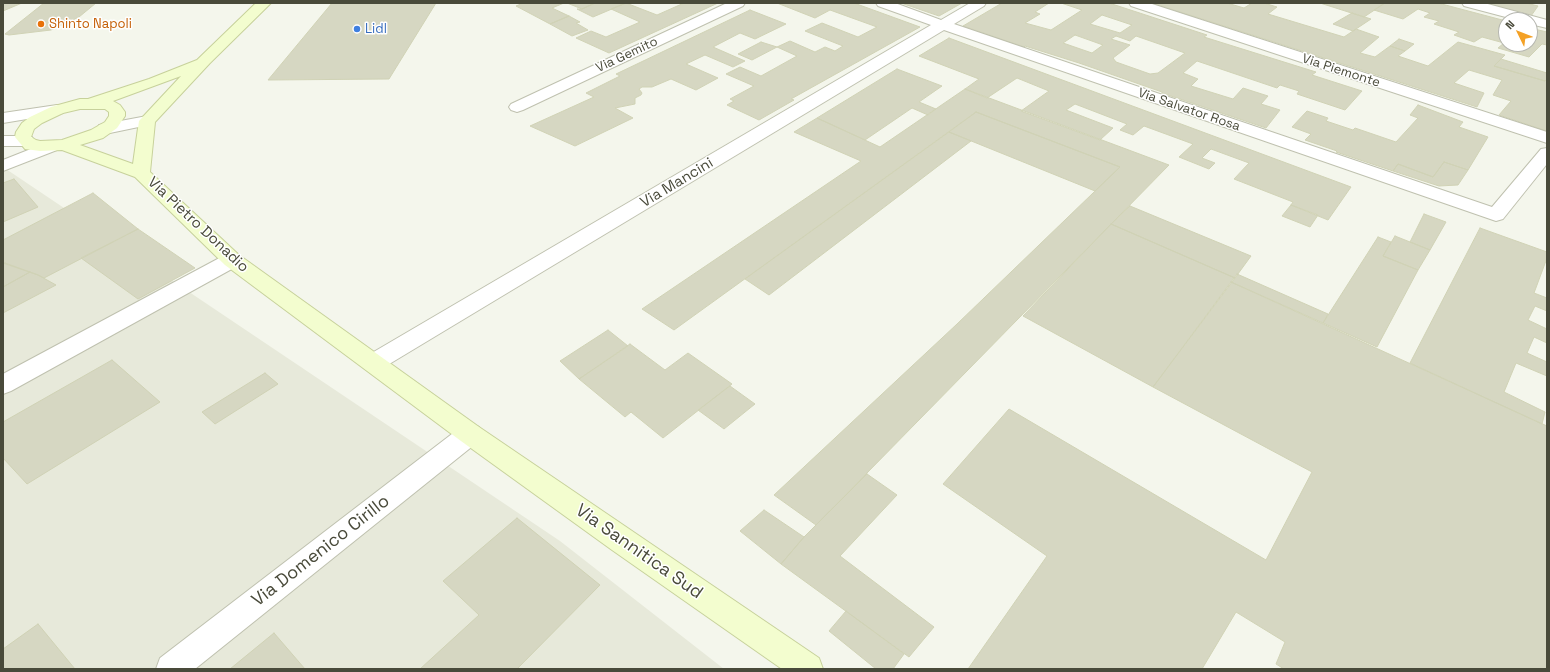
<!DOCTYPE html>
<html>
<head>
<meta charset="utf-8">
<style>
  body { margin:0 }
  #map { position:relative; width:1550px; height:672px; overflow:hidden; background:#f4f6ec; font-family:"Space Grotesk",sans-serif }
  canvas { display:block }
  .frame { position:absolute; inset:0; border:4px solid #494a3a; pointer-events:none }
  .north { position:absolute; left:1498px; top:12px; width:40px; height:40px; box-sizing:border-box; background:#fff; border:1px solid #b6b7b0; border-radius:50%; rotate:313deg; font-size:11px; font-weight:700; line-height:16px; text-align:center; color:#494a3a }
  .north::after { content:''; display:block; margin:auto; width:14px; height:18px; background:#f4a125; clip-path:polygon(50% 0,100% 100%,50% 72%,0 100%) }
</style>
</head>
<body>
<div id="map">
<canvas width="1550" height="672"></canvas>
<div class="frame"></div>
<div class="north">N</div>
</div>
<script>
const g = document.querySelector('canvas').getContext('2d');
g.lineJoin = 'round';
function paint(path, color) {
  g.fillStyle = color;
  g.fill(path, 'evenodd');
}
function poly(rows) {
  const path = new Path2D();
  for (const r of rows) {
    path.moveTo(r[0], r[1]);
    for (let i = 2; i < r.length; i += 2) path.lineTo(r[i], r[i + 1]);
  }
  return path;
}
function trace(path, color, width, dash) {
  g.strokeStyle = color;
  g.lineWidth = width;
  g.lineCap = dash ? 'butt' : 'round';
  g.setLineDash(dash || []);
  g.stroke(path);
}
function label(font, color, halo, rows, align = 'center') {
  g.font = font + ' "Space Grotesk",sans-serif';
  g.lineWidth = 3;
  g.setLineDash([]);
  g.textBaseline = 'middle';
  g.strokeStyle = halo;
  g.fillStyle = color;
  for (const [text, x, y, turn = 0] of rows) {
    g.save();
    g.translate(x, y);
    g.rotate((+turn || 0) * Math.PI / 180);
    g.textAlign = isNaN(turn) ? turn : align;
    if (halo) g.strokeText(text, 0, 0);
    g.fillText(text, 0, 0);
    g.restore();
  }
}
paint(poly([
  [3,167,560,541,724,669,3,669]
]), '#e7e9da');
const building = poly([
  [3,3,22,3,3,11,3,3],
  [44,3,96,3,79,17,51,30,9,35,5,34,44,3],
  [332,3,436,3,389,79,268,80,332,3],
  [523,3,564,3,552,8,569,16,550,24,516,6,523,3],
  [567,3,595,3,582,9,567,3],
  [595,3,626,3,593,17,577,9,582,9,595,3],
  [626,3,657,15,684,3,718,3,609,53,576,38,591,31,606,37,640,22,611,9,626,3],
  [777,3,854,3,920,27,791,99,794,100,759,120,727,105,734,101,730,99,754,86,726,74,740,67,761,76,797,56,777,47,790,41,815,52,825,47,835,51,843,46,805,31,822,23,858,37,877,27,830,10,815,18,777,3],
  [901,3,962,3,939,16,901,3],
  [1002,3,1049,3,1035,12,1040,14,1025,23,1051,30,1082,10,1061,3,1109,3,1207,35,1204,37,1316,72,1312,75,1362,91,1345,110,1297,94,1299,91,1280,85,1277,88,1197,61,1183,73,1198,79,1191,86,1233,99,1243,88,1268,96,1261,104,1280,110,1266,128,1162,93,1162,92,1079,63,1025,46,1024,47,963,26,1002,3],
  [1102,15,1132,25,1120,33,1090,24,1102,15],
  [1075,35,1103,45,1092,53,1063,43,1075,35],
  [1116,36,1130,41,1136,36,1185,53,1158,73,1150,74,1116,62,1113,58,1130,45,1111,39,1116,36],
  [1152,3,1227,3,1244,8,1252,3,1264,3,1277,7,1268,14,1344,37,1356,29,1379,37,1360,53,1375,57,1390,46,1405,51,1398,56,1428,66,1458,42,1505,55,1494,66,1545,81,1547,79,1547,131,1499,115,1511,101,1493,95,1502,80,1469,70,1454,83,1484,93,1477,107,1152,3],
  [1320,3,1385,3,1364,17,1320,3],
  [1385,3,1438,3,1506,21,1506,44,1530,44,1530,28,1547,32,1547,45,1542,44,1529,57,1498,48,1504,43,1482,37,1474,42,1454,35,1459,32,1434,24,1439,21,1424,17,1430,13,1418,9,1403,19,1374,10,1385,3],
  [1483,3,1526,3,1538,6,1531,16,1483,3],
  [750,10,786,24,755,39,740,33,713,47,745,61,733,67,705,55,686,64,718,78,696,90,671,79,652,87,642,87,639,89,642,93,641,95,635,98,635,104,615,108,633,118,575,146,530,126,594,97,586,93,620,76,616,74,750,10],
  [1352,13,1371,19,1353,31,1333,24,1352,13],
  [569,16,580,22,576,23,588,30,572,36,550,24,569,16],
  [949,38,1351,187,1328,220,1291,205,1293,202,1234,179,1249,163,1211,149,1202,158,1215,163,1209,169,1179,157,1193,144,1144,126,1133,135,1120,130,1127,124,1075,104,1066,110,1113,128,1100,140,1021,111,1049,91,1017,78,987,98,965,89,979,79,919,56,949,38],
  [1399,39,1414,44,1405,51,1390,46,1399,39],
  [761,42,777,47,752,60,738,54,761,42],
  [1501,59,1547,73,1547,79,1545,81,1494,66,1501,59],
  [897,69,942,86,919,102,936,109,928,115,912,108,865,140,817,118,897,69],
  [965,89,1169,165,816,525,774,495,957,324,1120,167,976,112,674,330,642,309,861,161,794,132,817,118,880,147,965,89],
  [1418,105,1463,122,1459,127,1488,137,1468,170,1444,162,1433,177,1398,164,1393,171,1336,152,1337,151,1305,140,1311,134,1292,127,1307,111,1328,118,1326,121,1353,130,1355,128,1396,142,1418,118,1410,115,1418,105],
  [976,112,1120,167,1095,191,949,132,976,112],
  [949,132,971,141,769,295,745,279,949,132],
  [1444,162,1468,170,1458,185,1439,186,1393,171,1398,164,1433,177,1444,162],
  [14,179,38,207,3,222,3,183,14,179],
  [93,193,138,229,44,278,38,275,3,263,3,240,93,193],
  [1291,205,1318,215,1310,227,1282,216,1291,205],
  [1130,206,1251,256,1235,278,1111,224,1130,206],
  [1424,214,1446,222,1430,250,1410,242,1424,214],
  [1111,224,1235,278,1153,387,1023,316,1111,224],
  [1480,228,1547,252,1547,258,1534,293,1547,298,1547,311,1535,306,1528,320,1547,329,1547,343,1534,337,1527,353,1547,362,1547,376,1516,363,1504,392,1545,412,1542,424,1410,363,1480,228],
  [138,229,195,268,138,299,81,258,138,229],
  [1395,236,1430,250,1418,270,1383,256,1395,236],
  [1378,237,1391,242,1383,256,1418,270,1377,347,1323,323,1378,237],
  [5,263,30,272,3,287,3,264,5,263],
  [30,272,38,275,56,285,3,313,3,287,30,272],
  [1237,274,1328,314,1323,323,1231,282,1237,274],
  [1231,282,1547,426,1547,669,1284,669,1276,664,1285,642,1236,612,1202,669,968,669,1047,556,943,484,1009,409,1266,560,1312,472,1153,387,1231,282],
  [608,330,628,346,579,379,560,361,608,330],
  [630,344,665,370,688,353,732,384,663,438,631,412,625,417,579,379,630,344],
  [112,360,160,402,27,484,3,458,3,422,112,360],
  [265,373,278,384,215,424,202,412,265,373],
  [730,386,755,404,724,429,698,410,730,386],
  [867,474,897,495,840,556,934,627,909,657,781,564,804,537,867,474],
  [764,510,804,537,781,564,740,531,764,510],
  [517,518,600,585,517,669,420,669,479,615,443,581,517,518],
  [846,611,904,654,893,669,876,669,829,631,846,611],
  [38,624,75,669,3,669,3,649,38,624],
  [274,633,305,669,230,669,274,633]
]);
paint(building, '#d6d7c2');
trace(building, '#d0d2b5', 1);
const minor = poly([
  [727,3,745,3,743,6,523,110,517,112,511,110,509,107,511,104,727,3],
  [876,3,895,3,941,20,970,3,986,3,984,6,954,24,1492,207,1541,149,1547,148,1547,164,1503,219,1496,221,944,30,381,369,373,371,365,369,362,363,365,357,931,25,878,6,876,3],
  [1129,3,1149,3,1547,132,1547,143,1131,6,1129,3],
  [1462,3,1484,3,1547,20,1547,28,1530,24,1530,20,1517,20,1464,6,1462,3],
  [57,105,63,107,65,110,63,113,3,123,3,113,57,105],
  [147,116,153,118,155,121,153,124,105,134,99,133,97,129,99,125,147,116],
  [3,136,26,136,32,137,34,141,32,145,26,146,3,146,3,136],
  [51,141,57,142,60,146,57,150,3,171,3,160,51,141],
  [232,254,239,255,242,260,239,265,11,391,3,394,3,374,225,255,232,254],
  [470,424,479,427,482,434,479,441,195,669,156,669,160,658,461,427,470,424]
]);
const secondary = poly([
  [256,3,271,3,210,63,155,122,150,172,239,255,479,427,819,658,823,669,782,669,612,550,461,441,225,265,135,177,62,150,40,151,25,149,15,137,16,132,22,123,30,117,51,107,80,99,88,99,149,79,197,60,256,3],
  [181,76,139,121,133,164,80,145,103,138,117,128,125,116,125,112,120,105,113,101,181,76],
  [80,109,105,109,109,112,109,116,105,122,91,130,62,140,40,141,36,140,31,137,34,129,42,123,63,113,80,109]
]);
trace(minor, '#bfc1af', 2);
trace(secondary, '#c7d19b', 2);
paint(minor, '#fff');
paint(secondary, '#f3fdcf');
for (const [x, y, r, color] of [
  [41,24,4,"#e8710a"],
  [357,29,4,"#3f7fe0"]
]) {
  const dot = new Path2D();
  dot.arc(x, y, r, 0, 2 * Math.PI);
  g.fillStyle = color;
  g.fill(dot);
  trace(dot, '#fff', 1.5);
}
label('13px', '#c56008', '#fff', [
  ["Shinto Napoli",49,24]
], 'left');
label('13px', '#366cbe', '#fff', [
  ["Lidl",365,29]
], 'left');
label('13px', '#494a3a', '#fff', [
  ["Via Gemito",627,55,-25],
  ["Via Piemonte",1341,71,18],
  ["Via Salvator Rosa",1189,110,19]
]);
label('15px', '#494a3a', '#fff', [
  ["Via Mancini",677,183,-31],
  ["Via Pietro Donadio",198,225,43]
]);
label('18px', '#494a3a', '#fff', [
  ["Via Domenico Cirillo",321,551,-38],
  ["Via Sannitica Sud",639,552,35]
]);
</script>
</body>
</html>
